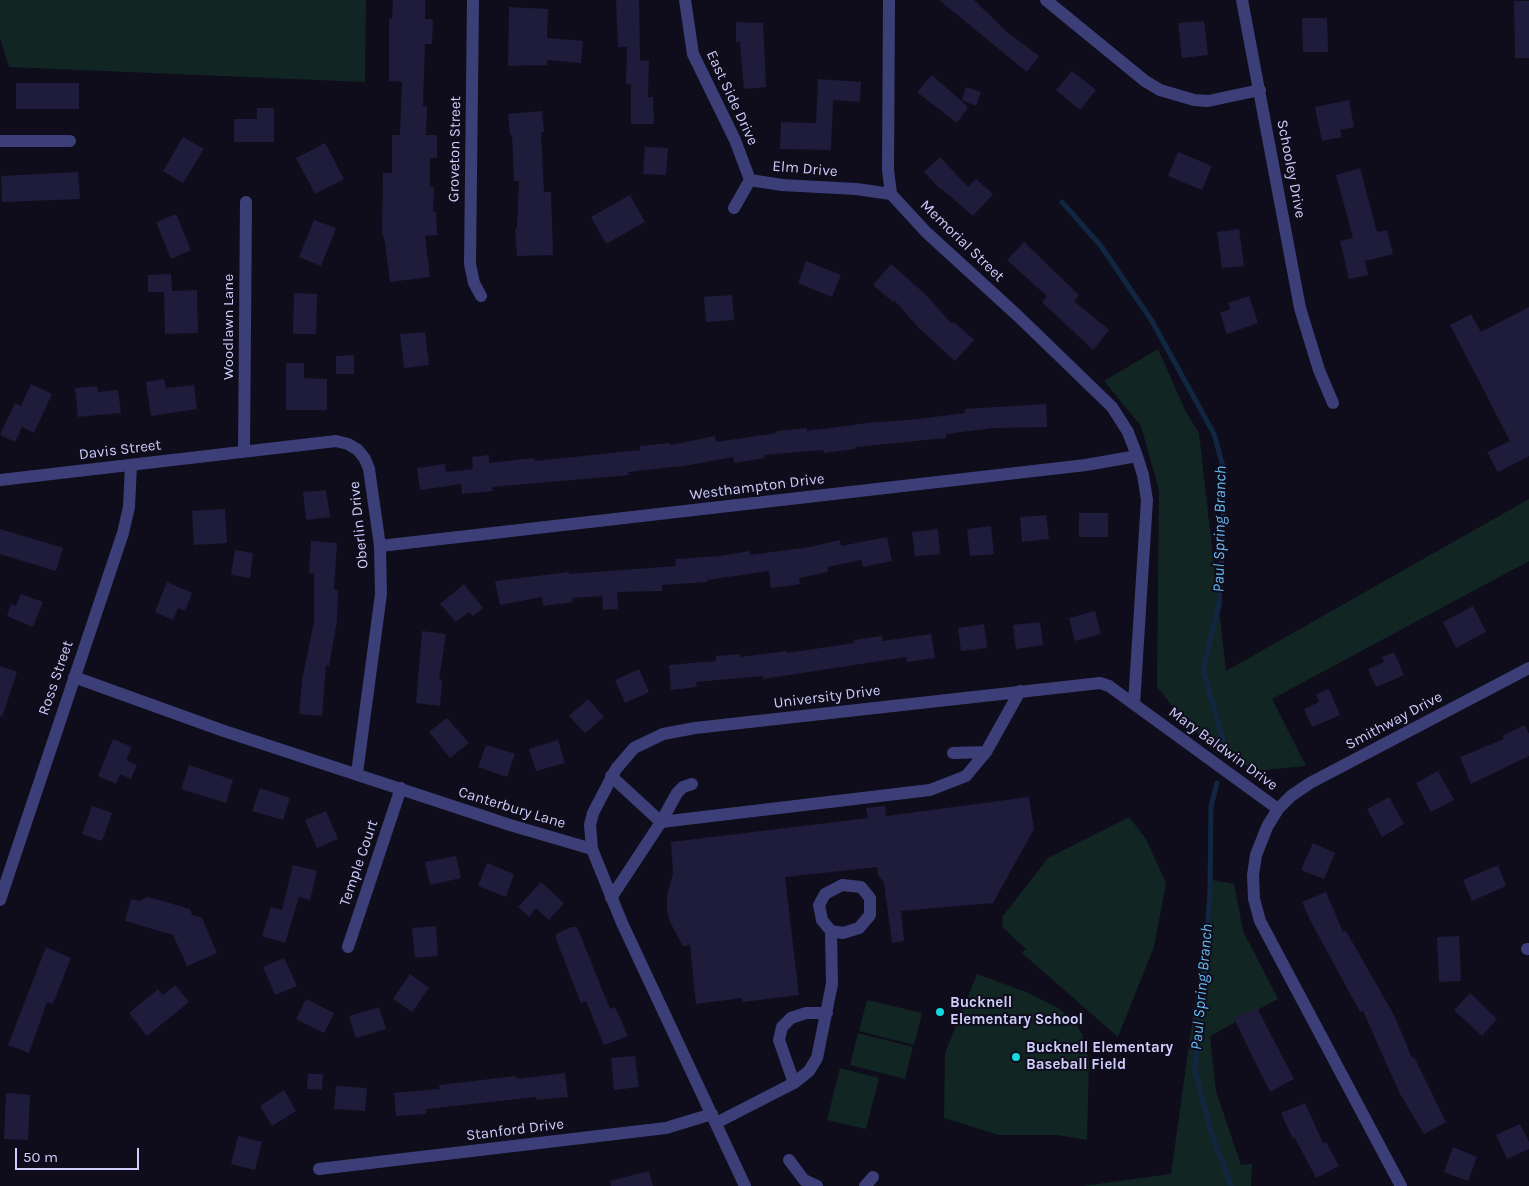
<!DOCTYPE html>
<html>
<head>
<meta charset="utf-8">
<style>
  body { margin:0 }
  #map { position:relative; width:1529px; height:1186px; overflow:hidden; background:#0f0d1c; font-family:Karla,sans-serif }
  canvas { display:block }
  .scale { position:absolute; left:15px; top:1148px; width:124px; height:22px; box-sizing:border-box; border:2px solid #cfcdfb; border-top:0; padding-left:6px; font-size:15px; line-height:18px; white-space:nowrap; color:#cfcdfb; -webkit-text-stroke:4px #0f0d1c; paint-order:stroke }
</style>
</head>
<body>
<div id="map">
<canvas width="1529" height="1186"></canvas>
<div class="scale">50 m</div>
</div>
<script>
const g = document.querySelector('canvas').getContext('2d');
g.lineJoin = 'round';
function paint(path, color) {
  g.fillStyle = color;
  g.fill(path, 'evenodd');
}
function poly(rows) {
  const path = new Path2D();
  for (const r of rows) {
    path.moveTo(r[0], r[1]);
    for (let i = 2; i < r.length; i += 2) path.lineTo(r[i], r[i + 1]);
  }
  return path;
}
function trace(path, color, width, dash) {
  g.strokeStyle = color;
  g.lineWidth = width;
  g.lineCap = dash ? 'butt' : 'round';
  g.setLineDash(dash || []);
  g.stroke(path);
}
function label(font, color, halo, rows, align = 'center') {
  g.font = font + ' Karla,sans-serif';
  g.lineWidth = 4;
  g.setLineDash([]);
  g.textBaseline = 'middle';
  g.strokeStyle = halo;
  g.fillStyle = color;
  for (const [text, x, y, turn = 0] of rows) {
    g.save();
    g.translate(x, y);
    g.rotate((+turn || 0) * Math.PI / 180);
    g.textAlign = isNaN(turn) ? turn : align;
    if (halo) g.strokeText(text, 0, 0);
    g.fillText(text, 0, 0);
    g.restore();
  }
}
paint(poly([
  [0,0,366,0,365,82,9,67,0,38],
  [1158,349,1186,412,1199,433,1226,671,1529,499,1529,561,1272,699,1306,766,1254,771,1190,728,1157,687,1159,490,1141,426,1104,381],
  [1129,817,1146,839,1166,883,1154,947,1118,1037,1022,953,1026,949,1002,927,1003,916,1048,858],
  [1212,880,1234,884,1243,931,1278,999,1210,1036,1216,1091,1241,1165,1252,1164,1251,1186,1083,1186,1171,1174],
  [977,974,1026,992,1058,1008,1074,1020,1082,1034,1089,1060,1087,1140,1057,1135,999,1135,944,1118,945,1053],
  [867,1000,922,1013,914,1045,859,1031],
  [858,1033,913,1047,905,1079,850,1065],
  [840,1068,879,1078,866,1129,827,1120]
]), '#112523');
trace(poly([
  [1062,202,1101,246,1152,321,1214,434,1224,470,1223,533,1219,605,1203,669,1224,744,1223,749],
  [1217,783,1211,806,1210,891,1204,984,1195,1070,1211,1132,1231,1186]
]), '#112741', 5);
paint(poly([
  [393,0,425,0,425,19,433,19,432,44,425,44,423,106,427,106,426,135,437,135,437,158,430,158,430,187,434,187,433,212,436,212,437,235,425,236,430,277,390,282,384,236,382,236,383,173,392,173,392,135,400,135,402,82,389,81,389,19,392,19],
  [616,0,639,0,640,60,649,61,648,97,653,97,654,124,631,124,631,84,626,84,627,47,618,47],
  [939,0,974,0,1007,32,1039,56,1027,72],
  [1514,1,1529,1,1529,58,1515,58],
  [509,7,548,9,547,38,583,41,581,63,547,60,547,65,508,66],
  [1302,18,1327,18,1328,52,1303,52],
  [1204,21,1208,55,1182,58,1178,23],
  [736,22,763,23,766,87,744,89,740,42,736,42],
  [1072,71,1096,90,1080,110,1056,90],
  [932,75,968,107,957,123,917,92],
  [818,79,861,82,860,102,833,100,831,150,780,149,781,122,816,123],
  [16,83,79,83,79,109,16,109],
  [966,87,981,92,976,106,962,100],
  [1349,100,1354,127,1340,130,1342,137,1322,141,1315,107],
  [257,108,274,108,274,142,234,142,234,119,257,119],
  [542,111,544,132,541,132,544,192,551,192,553,255,517,256,515,229,517,228,519,181,514,181,512,135,510,135,508,114],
  [183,137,204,149,183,183,163,171],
  [325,143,344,179,315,194,296,158],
  [645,147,668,148,666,175,643,174],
  [1178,152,1212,166,1202,190,1168,176],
  [940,157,968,187,976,179,993,194,973,216,942,189,941,190,924,172],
  [1360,168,1377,232,1387,230,1393,254,1365,261,1368,275,1349,279,1340,241,1353,238,1336,175],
  [78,172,80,199,2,202,1,176],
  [630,195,645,222,606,244,591,217],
  [176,214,191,250,171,259,156,222],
  [314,220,336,228,321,266,299,257],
  [1239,229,1244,266,1222,268,1217,232],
  [1024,242,1079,295,1074,301,1109,330,1093,350,1042,302,1047,296,1007,260],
  [806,261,841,275,832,297,798,283],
  [891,264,925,294,952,324,954,322,974,340,955,361,918,327,894,300,893,302,873,285],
  [171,274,172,291,197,290,198,333,165,334,164,292,148,292,148,275],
  [294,293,317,294,316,334,293,334],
  [732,295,734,320,706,322,704,297],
  [1249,296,1258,323,1227,334,1220,313,1230,309,1228,303],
  [1529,307,1529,456,1498,472,1487,452,1510,441,1450,325,1471,314,1481,332],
  [425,332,429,365,404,368,400,334],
  [354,355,354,374,336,374,336,356],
  [286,363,304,363,304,378,327,379,327,410,286,410],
  [164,379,166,388,194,385,197,409,151,416,146,382],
  [31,384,52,394,34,433,22,427,15,442,0,435,15,403,21,406],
  [97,386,98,392,118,390,121,413,78,417,75,388],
  [1046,404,1047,427,993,428,946,434,946,438,855,447,855,449,824,453,823,450,764,455,765,458,734,463,733,457,690,465,628,472,629,475,492,487,493,491,462,494,461,484,420,490,417,468,445,464,446,472,473,469,472,457,489,455,489,463,534,458,535,461,640,450,640,446,670,443,671,445,715,436,716,442,777,433,776,431,807,428,807,431,868,423,918,419,965,413,965,409],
  [326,490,330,517,306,520,303,492],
  [225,509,227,543,194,545,192,511],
  [1079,513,1108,513,1108,537,1079,537],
  [1046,515,1049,539,1022,542,1020,517],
  [991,526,994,554,970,556,967,529],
  [0,529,63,548,56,571,0,554],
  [938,529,940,554,915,556,912,532],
  [887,537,892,561,863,567,861,560,827,567,828,572,799,578,800,584,771,588,769,571,707,580,707,582,662,585,662,591,617,592,618,609,603,610,602,596,572,598,573,602,543,606,542,597,500,605,495,581,569,572,569,574,676,566,675,559,720,556,750,551,750,555,810,547,840,540,841,546],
  [311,541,337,543,334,589,338,590,337,621,329,666,326,665,322,716,299,714,302,680,314,622,314,573,309,573],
  [235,550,253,553,250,578,231,575],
  [167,582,192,593,185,611,178,608,173,620,155,612],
  [464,584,483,608,473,616,469,612,456,622,440,604],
  [21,594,43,602,33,627,7,616,11,604,16,606],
  [1473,606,1486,632,1456,648,1443,622],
  [1095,611,1101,634,1075,641,1069,618],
  [1040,622,1043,645,1016,649,1013,625],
  [984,624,987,648,961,651,958,628],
  [422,631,446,634,439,679,442,680,440,706,416,703],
  [931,634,935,658,907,662,906,657,763,679,763,676,696,682,697,687,671,690,669,665,716,661,716,656,740,654,740,657,787,651,787,653,854,643,854,640,882,636,883,641],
  [1394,652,1404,675,1376,687,1368,669,1384,662,1382,657],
  [0,666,17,672,2,717,0,716],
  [639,669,649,692,625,703,615,680],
  [1329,689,1340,715,1312,727,1304,709,1319,702,1316,694],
  [588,699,604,717,585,733,569,716],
  [447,718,469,743,450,758,429,732],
  [1525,725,1529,734,1529,756,1471,784,1460,757,1504,739,1502,736],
  [113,739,132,747,126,760,137,765,131,779,120,774,116,784,98,776],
  [558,740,565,763,536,771,529,749],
  [486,745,515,754,507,777,478,767],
  [189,765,233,780,226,803,181,789],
  [1438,771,1454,800,1431,812,1416,783],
  [260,788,290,798,283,820,252,811],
  [1029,797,1034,829,993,903,901,911,904,941,892,943,884,882,878,876,877,867,785,877,799,995,743,1002,742,998,696,1004,690,945,683,946,670,922,667,911,667,896,673,873,671,842,868,818,866,808,885,806,886,816],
  [1389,797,1404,824,1382,837,1367,809],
  [92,806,112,813,102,841,82,834],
  [326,811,338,839,317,848,305,820],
  [1313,843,1335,853,1324,879,1301,870],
  [456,856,461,878,430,885,425,862],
  [487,863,514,874,506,897,478,886],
  [293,865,317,871,310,900,299,897,285,943,262,936,271,907,282,910],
  [1498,865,1506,886,1472,901,1463,880],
  [541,882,564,903,549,920,536,908,529,917,518,907],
  [1326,892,1343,932,1346,931,1395,1017,1412,1058,1414,1057,1446,1122,1424,1134,1400,1094,1363,1011,1360,1012,1311,922,1302,902],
  [148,897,190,909,192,915,202,918,217,953,187,966,173,935,125,921,131,899,139,901],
  [436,926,438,956,415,958,412,928],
  [571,927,577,927,610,1009,615,1007,628,1036,604,1045,586,1001,581,1003,556,939,556,934],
  [1459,936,1461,981,1439,982,1437,937],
  [46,947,71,958,53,1004,47,1002,29,1053,8,1045],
  [284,958,297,986,275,995,263,967],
  [410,974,429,988,412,1012,393,999],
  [175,985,189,1002,147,1036,129,1013,158,989,163,995],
  [1470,993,1497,1019,1482,1036,1454,1010],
  [306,999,334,1013,324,1033,296,1019],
  [379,1007,386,1029,356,1038,349,1016],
  [1257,1008,1294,1079,1270,1092,1234,1019],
  [635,1056,639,1087,614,1090,611,1058],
  [565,1073,568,1097,536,1100,536,1097,426,1109,426,1114,396,1116,394,1093,440,1089,439,1085,516,1076,517,1079],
  [308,1074,323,1074,322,1090,307,1089],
  [336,1086,367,1088,365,1111,334,1109],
  [284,1090,296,1111,272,1126,260,1106],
  [6,1093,30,1095,28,1140,4,1139],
  [1305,1103,1323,1143,1326,1142,1339,1166,1316,1178,1295,1138,1293,1139,1281,1113],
  [1520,1124,1529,1142,1529,1149,1507,1159,1496,1135],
  [238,1136,262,1142,255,1170,231,1164],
  [1453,1147,1477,1157,1468,1181,1444,1172],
  [649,1171,653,1186,611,1186,610,1181]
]), '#1f1b3b');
trace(poly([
  [473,0,470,264,474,283,481,296],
  [685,0,693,54,735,140,750,180],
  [889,0,888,170,891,194,926,232,1018,316,1112,407,1128,432,1137,456,1143,475,1147,500,1134,704],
  [1046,0,1145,81,1160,90,1194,100,1208,101,1260,90],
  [1242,0,1300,308,1319,370,1333,403],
  [0,141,70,141],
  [750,180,782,185,856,189,891,194],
  [734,208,750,180],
  [244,451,246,202],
  [0,480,336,441,348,444,358,450,365,459,369,469,380,546,381,594,357,773],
  [380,546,1086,465,1137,456],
  [74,677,224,731,510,825,592,849],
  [953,753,986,752],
  [611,776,661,822,677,793,683,787,692,784],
  [611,898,661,822,930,790,966,776,986,752,1020,691],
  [0,900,123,533,129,507,131,465],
  [348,947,401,788],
  [1527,949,1529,949],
  [794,1083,779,1040,782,1027,791,1018,806,1013,827,1013],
  [716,1123,794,1083,809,1071,817,1058,832,984,831,931,822,920,819,905,825,894,842,885,861,887,870,898,870,915,859,928,843,933,831,931],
  [789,1160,804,1180,817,1186],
  [319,1169,666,1128,712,1114],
  [745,1186,622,923,592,849,590,825,593,813,616,769,634,748,663,734,695,728,1100,683,1109,686,1278,809],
  [865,1186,873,1177],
  [1401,1186,1260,921,1254,899,1253,875,1256,855,1267,827,1278,809,1291,796,1310,783,1529,668]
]), '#3c3e77', 12);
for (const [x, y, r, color] of [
  [940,1012,5,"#14d9e0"],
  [1016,1057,5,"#14d9e0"]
]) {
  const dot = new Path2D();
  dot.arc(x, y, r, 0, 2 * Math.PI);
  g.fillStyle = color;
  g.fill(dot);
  trace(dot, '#0f0d1c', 2);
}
label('15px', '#cfcdfb', '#0f0d1c', [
  ["East Side Drive",732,98,65],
  ["Groveton Street",455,149,-89],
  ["Elm Drive",805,169,5],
  ["Schooley Drive",1291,169,79],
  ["Memorial Street",962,241,44],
  ["Woodlawn Lane",229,327,-90],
  ["Davis Street",120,450,-7],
  ["Westhampton Drive",757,487,-7],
  ["Oberlin Drive",359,525,-96],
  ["Ross Street",56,678,-71],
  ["University Drive",827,697,-7],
  ["Smithway Drive",1394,721,-28],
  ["Mary Baldwin Drive",1223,749,36],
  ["Canterbury Lane",512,808,17],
  ["Temple Court",359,863,-71],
  ["Stanford Drive",515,1130,-7]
]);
label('bold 15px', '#cfcdfb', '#0f0d1c', [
  ["Bucknell",950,1003],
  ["Elementary School",950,1020],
  ["Bucknell Elementary",1026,1048],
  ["Baseball Field",1026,1065]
], 'left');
label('italic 16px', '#64b9f1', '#0f0d1c', [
  ["Paul Spring Branch",1220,529,-89],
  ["Paul Spring Branch",1202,987,-85]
]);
</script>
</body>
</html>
